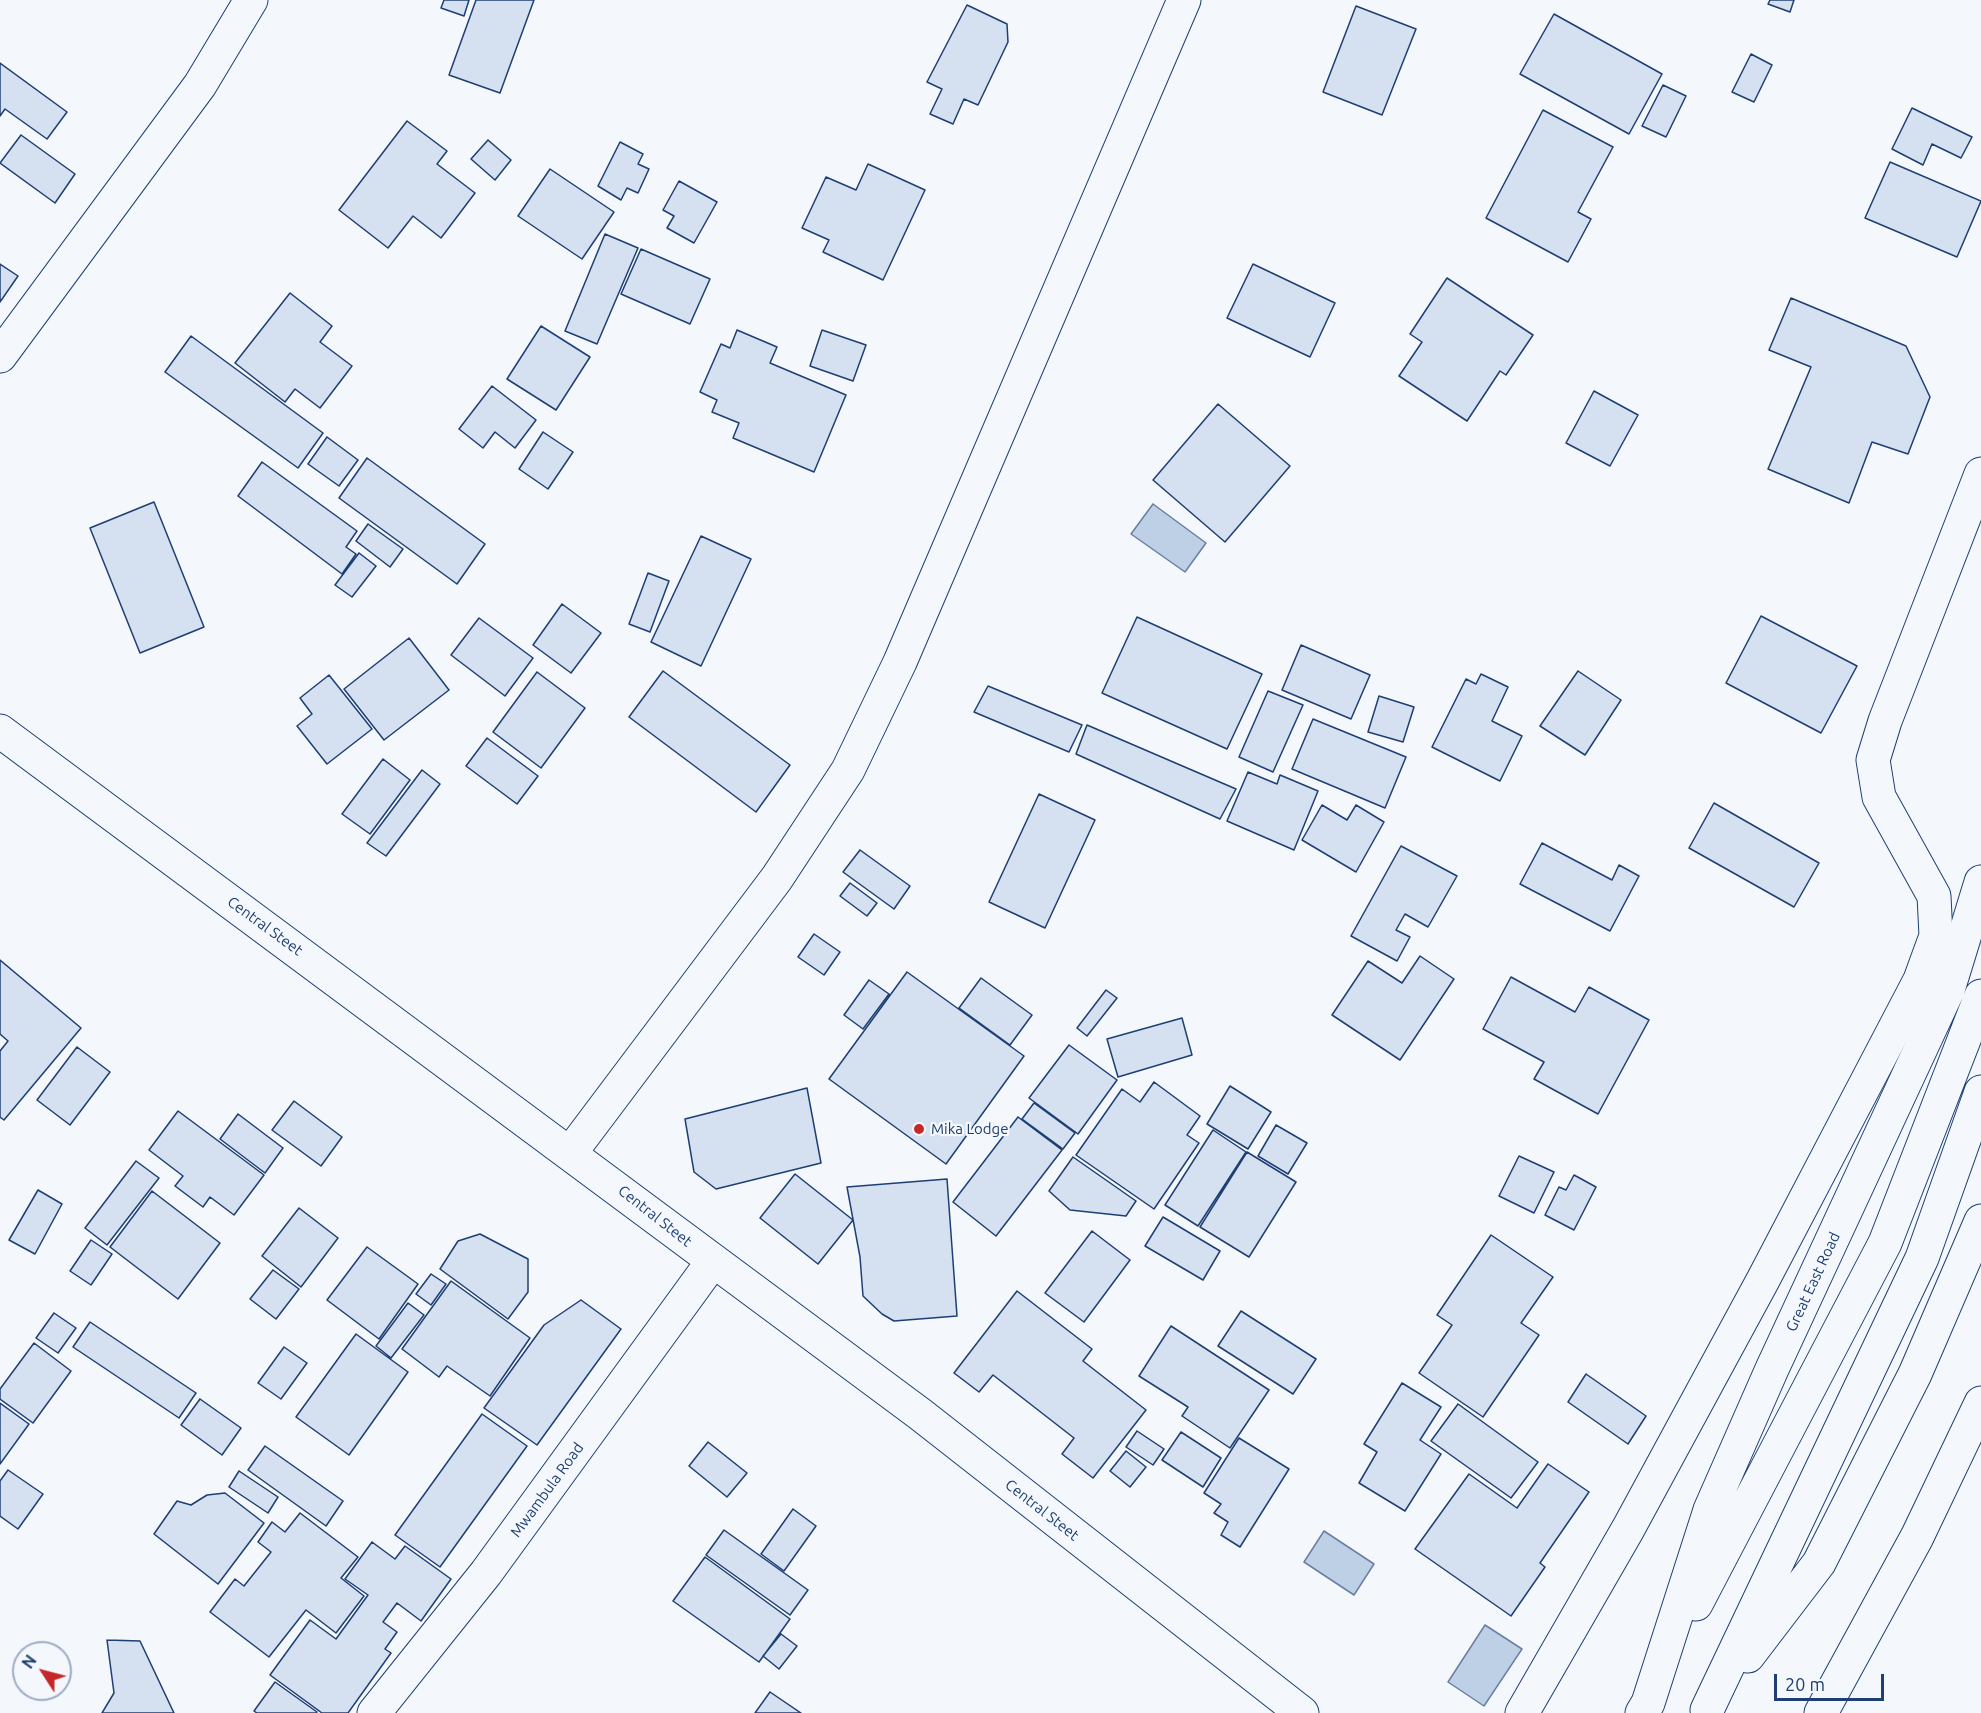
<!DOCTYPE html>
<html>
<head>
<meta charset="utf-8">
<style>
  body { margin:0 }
  #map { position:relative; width:1981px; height:1713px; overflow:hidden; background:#f4f7fb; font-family:Ubuntu,sans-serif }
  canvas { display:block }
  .north { position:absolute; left:12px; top:1641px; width:60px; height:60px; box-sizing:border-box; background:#f4f7fb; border:2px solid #9eadc5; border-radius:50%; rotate:306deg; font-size:16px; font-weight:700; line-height:24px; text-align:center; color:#1d3f73 }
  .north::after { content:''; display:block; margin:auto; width:21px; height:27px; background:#c62828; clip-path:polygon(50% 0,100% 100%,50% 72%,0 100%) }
  .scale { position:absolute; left:1774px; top:1674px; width:110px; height:27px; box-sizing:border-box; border:3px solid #1d3f73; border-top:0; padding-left:8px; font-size:18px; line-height:21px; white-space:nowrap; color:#1d3f73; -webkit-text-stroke:4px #f4f7fb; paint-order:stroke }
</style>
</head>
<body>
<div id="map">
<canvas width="1981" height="1713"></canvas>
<div class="north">N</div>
<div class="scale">20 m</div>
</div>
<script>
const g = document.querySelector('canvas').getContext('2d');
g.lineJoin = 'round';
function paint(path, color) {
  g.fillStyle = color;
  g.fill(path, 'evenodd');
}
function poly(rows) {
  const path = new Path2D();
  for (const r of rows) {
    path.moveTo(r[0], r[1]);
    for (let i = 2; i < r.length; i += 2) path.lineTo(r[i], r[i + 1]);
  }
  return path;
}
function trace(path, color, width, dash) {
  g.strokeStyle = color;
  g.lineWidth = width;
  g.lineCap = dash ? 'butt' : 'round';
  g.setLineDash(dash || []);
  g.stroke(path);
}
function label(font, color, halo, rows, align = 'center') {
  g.font = font + ' Ubuntu,sans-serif';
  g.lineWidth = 4.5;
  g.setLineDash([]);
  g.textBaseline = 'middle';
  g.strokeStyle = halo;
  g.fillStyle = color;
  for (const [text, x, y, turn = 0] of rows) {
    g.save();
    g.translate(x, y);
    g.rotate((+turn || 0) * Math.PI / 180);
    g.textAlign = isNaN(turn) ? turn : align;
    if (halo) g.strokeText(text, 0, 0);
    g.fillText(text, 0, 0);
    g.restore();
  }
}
const water = poly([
  [1153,504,1206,543,1185,572,1131,534,1153,504],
  [1324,1531,1374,1564,1354,1595,1304,1562,1324,1531],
  [1485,1625,1522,1649,1484,1706,1448,1682,1485,1625]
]);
paint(water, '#bed0e5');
trace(water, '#687fa3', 1.5);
const building = poly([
  [444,0,469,0,464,16,441,8,444,0],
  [476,0,534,0,500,93,449,75,476,0],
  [1770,0,1794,0,1790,12,1768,4,1770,0],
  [967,5,1007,24,1008,42,978,105,964,99,953,124,930,114,942,89,927,82,967,5],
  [1356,6,1416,29,1382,115,1323,92,1356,6],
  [1554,14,1662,74,1629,134,1520,74,1554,14],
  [1751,54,1772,65,1754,102,1732,92,1751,54],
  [0,63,67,112,47,139,5,109,0,116,0,63],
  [1663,85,1686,96,1666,137,1642,126,1663,85],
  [1912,108,1972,137,1961,158,1932,144,1923,165,1892,149,1912,108],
  [1543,110,1613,147,1578,212,1591,219,1568,262,1486,218,1543,110],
  [407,121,447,151,437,164,475,193,441,238,413,216,388,248,339,210,407,121],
  [21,135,75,174,55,203,0,163,21,135],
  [488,140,511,160,495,180,471,159,488,140],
  [620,142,643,154,638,164,649,169,638,193,627,188,621,200,598,186,620,142],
  [1890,162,1981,201,1957,257,1865,218,1890,162],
  [868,164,925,190,883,280,823,252,829,240,802,228,826,177,856,190,868,164],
  [550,169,614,212,582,259,518,216,550,169],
  [679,181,717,202,694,243,667,228,674,216,663,210,679,181],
  [605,234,638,248,597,344,565,331,605,234],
  [641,249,710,279,690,324,621,294,641,249],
  [0,264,18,276,0,302,0,264],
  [1253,264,1335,303,1310,357,1227,318,1253,264],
  [1447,278,1533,335,1506,375,1500,371,1467,421,1399,376,1422,342,1410,334,1447,278],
  [290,293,332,326,320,342,352,366,320,408,295,389,285,402,235,363,290,293],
  [1791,298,1906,346,1930,397,1908,454,1872,442,1849,503,1768,469,1811,367,1769,350,1791,298],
  [541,326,590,357,556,410,507,379,541,326],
  [737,330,777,347,770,363,846,395,814,472,733,438,739,423,712,412,717,400,700,392,721,344,730,348,737,330],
  [822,330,866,345,853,381,810,366,822,330],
  [191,336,323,433,298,468,165,372,191,336],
  [492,386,536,420,515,448,495,432,483,448,459,429,492,386],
  [1594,391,1638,415,1610,466,1566,443,1594,391],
  [1218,404,1290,466,1225,542,1153,480,1218,404],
  [543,432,573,452,548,489,519,469,543,432],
  [327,437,358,460,339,486,308,464,327,437],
  [367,458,485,544,457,584,339,498,367,458],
  [262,462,357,531,346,547,356,554,342,574,238,496,262,462],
  [154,502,204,627,140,653,90,528,154,502],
  [368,524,403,549,390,567,356,541,368,524],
  [701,536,751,559,701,666,651,642,701,536],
  [359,553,376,566,352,597,335,585,359,553],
  [648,573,669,581,650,632,629,624,648,573],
  [562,604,601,633,571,673,533,645,562,604],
  [1761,616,1857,666,1821,733,1726,683,1761,616],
  [1137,617,1262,674,1227,749,1102,693,1137,617],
  [479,618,533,658,505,696,451,655,479,618],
  [409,638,449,690,384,740,344,689,409,638],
  [1301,645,1370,675,1351,719,1282,690,1301,645],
  [663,671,790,765,756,812,629,717,663,671],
  [1578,671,1621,700,1585,755,1540,726,1578,671],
  [537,672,585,708,541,768,493,732,537,672],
  [1481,674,1508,687,1492,721,1522,736,1500,781,1432,747,1466,679,1476,684,1481,674],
  [329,675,372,729,327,764,297,726,312,714,300,698,329,675],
  [988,686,1082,725,1069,752,974,712,988,686],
  [1268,691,1303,705,1273,772,1239,757,1268,691],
  [1379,696,1414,707,1403,742,1368,732,1379,696],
  [1313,719,1406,757,1385,808,1292,769,1313,719],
  [1087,725,1236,789,1220,819,1076,754,1087,725],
  [487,738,538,776,517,804,466,766,487,738],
  [383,759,410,780,370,834,342,814,383,759],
  [422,770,440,784,386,856,367,843,422,770],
  [1248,772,1277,784,1280,775,1318,791,1294,850,1227,821,1248,772],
  [1039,794,1095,820,1045,928,989,902,1039,794],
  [1714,803,1819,863,1794,907,1689,848,1714,803],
  [1322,805,1347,820,1356,805,1384,822,1356,872,1302,840,1322,805],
  [1542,843,1612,880,1619,865,1639,876,1610,931,1520,884,1542,843],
  [1401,846,1457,876,1428,927,1405,914,1396,930,1410,937,1397,961,1351,936,1401,846],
  [860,850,910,886,894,909,843,872,860,850],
  [850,883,877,903,867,916,840,896,850,883],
  [814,934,840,952,824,975,798,957,814,934],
  [1420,956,1454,979,1400,1060,1332,1015,1368,961,1402,983,1420,956],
  [0,960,81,1028,4,1120,0,1117,0,1051,8,1041,0,1034,0,960],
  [907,972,1024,1056,946,1164,829,1079,907,972],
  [1511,977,1575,1012,1589,987,1649,1020,1598,1114,1534,1079,1544,1062,1483,1029,1511,977],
  [981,978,1032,1015,1010,1045,959,1008,981,978],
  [869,980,889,994,863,1029,844,1015,869,980],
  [1106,990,1117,998,1087,1036,1077,1028,1106,990],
  [1182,1018,1192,1055,1118,1077,1107,1039,1182,1018],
  [1069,1045,1117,1080,1078,1134,1029,1098,1069,1045],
  [77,1047,110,1072,70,1125,37,1100,77,1047],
  [1154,1082,1200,1116,1187,1135,1199,1143,1154,1209,1076,1155,1122,1089,1140,1102,1154,1082],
  [1230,1086,1271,1112,1248,1149,1207,1124,1230,1086],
  [807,1088,821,1163,716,1189,694,1172,685,1119,807,1088],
  [294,1101,342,1137,321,1166,272,1130,294,1101],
  [1034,1103,1075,1133,1063,1149,1022,1119,1034,1103],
  [178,1111,264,1175,234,1215,210,1197,203,1207,175,1186,183,1176,149,1150,178,1111],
  [238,1114,283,1148,265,1173,220,1139,238,1114],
  [1018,1117,1062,1150,996,1236,953,1202,1018,1117],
  [1276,1125,1307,1143,1288,1174,1258,1156,1276,1125],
  [1213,1130,1246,1152,1198,1226,1165,1205,1213,1130],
  [1247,1152,1296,1182,1249,1257,1200,1227,1247,1152],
  [1519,1156,1554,1172,1534,1213,1499,1196,1519,1156],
  [1073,1157,1136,1201,1126,1216,1070,1210,1049,1191,1073,1157],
  [136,1161,159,1178,107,1245,85,1228,136,1161],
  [795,1174,853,1220,818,1264,760,1218,795,1174],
  [1574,1175,1596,1187,1574,1230,1545,1215,1559,1187,1566,1190,1574,1175],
  [947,1179,957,1316,894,1321,882,1314,863,1296,860,1257,847,1187,947,1179],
  [38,1190,62,1204,35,1254,9,1240,38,1190],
  [152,1191,220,1243,178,1299,110,1247,152,1191],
  [299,1208,338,1238,301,1287,262,1256,299,1208],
  [1163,1217,1220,1251,1203,1280,1145,1246,1163,1217],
  [1092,1231,1130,1260,1084,1322,1045,1293,1092,1231],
  [480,1234,528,1259,528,1292,508,1319,440,1269,458,1241,480,1234],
  [1491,1235,1553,1277,1521,1323,1539,1335,1483,1417,1419,1373,1452,1325,1437,1315,1491,1235],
  [91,1240,112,1254,91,1285,70,1271,91,1240],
  [367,1247,418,1284,379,1339,327,1300,367,1247],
  [273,1270,299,1289,276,1319,250,1299,273,1270],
  [431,1274,446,1284,431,1305,416,1294,431,1274],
  [451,1281,530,1338,490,1396,447,1366,439,1377,402,1349,451,1281],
  [1017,1291,1092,1349,1083,1361,1146,1410,1093,1478,1062,1454,1074,1438,993,1375,979,1392,954,1373,1017,1291],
  [581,1300,621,1329,537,1445,484,1408,544,1325,581,1300],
  [408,1303,424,1315,391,1358,376,1346,408,1303],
  [1241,1311,1316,1359,1293,1394,1218,1346,1241,1311],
  [54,1313,76,1328,58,1353,36,1338,54,1313],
  [90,1322,196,1393,179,1418,73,1347,90,1322],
  [1171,1326,1269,1390,1230,1448,1182,1416,1188,1407,1139,1376,1171,1326],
  [356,1334,408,1372,349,1455,296,1417,356,1334],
  [34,1343,71,1371,33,1423,0,1399,0,1389,34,1343],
  [284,1347,307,1363,281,1399,258,1383,284,1347],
  [1586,1374,1646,1416,1628,1444,1568,1402,1586,1374],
  [1402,1383,1441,1407,1420,1440,1441,1454,1405,1511,1359,1483,1377,1452,1364,1444,1402,1383],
  [200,1399,241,1428,222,1455,181,1425,200,1399],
  [0,1403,29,1424,0,1464,0,1403],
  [1458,1404,1538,1462,1511,1498,1431,1441,1458,1404],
  [482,1414,527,1446,440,1567,395,1535,482,1414],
  [1137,1431,1164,1449,1153,1465,1126,1447,1137,1431],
  [1181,1432,1221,1458,1203,1487,1162,1460,1181,1432],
  [1239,1438,1289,1469,1240,1547,1221,1535,1228,1522,1214,1513,1221,1504,1204,1493,1239,1438],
  [708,1442,747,1473,727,1497,689,1466,708,1442],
  [265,1446,343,1501,326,1526,248,1470,265,1446],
  [1126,1451,1146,1467,1130,1487,1110,1471,1126,1451],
  [1548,1464,1589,1492,1540,1563,1545,1567,1511,1616,1415,1549,1469,1474,1517,1508,1548,1464],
  [8,1470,43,1494,18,1529,0,1516,0,1481,8,1470],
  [239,1471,278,1497,268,1513,229,1487,239,1471],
  [225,1493,264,1523,218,1584,154,1534,177,1501,191,1505,207,1495,225,1493],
  [793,1509,816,1526,784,1571,761,1554,793,1509],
  [300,1513,358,1557,341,1578,364,1596,336,1633,306,1610,269,1657,210,1612,235,1579,244,1586,271,1552,258,1542,272,1522,285,1532,300,1513],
  [724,1530,808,1590,790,1615,706,1555,724,1530],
  [372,1542,395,1559,405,1546,451,1579,421,1621,397,1603,383,1622,397,1632,385,1649,391,1653,348,1713,322,1713,270,1675,310,1620,336,1639,368,1595,345,1579,372,1542],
  [705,1557,790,1619,759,1662,673,1601,705,1557],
  [781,1634,797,1646,779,1669,763,1656,781,1634],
  [107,1640,140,1641,174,1713,102,1713,114,1693,107,1640],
  [275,1682,317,1712,316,1713,257,1713,254,1711,275,1682],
  [770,1692,801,1713,755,1713,770,1692]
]);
paint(building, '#d5e0f0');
trace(building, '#1d3f73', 1.5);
const minor = poly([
  [0,356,200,85,251,0],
  [0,731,920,1414,1302,1713],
  [571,1152,777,878,848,770,900,662,1184,0],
  [374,1713,486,1573,713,1261],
  [1522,1713,1628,1529,1763,1280,1920,980,1936,936,1934,896,1879,797,1873,760,1885,721,1981,474],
  [1821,1713,1917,1537,1981,1403]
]);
const primary = poly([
  [1696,1604,1885,1243,1981,996],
  [1748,1656,1819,1563,1915,1374,1981,1221],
  [1707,1710,1922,1258,1981,1092],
  [1642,1713,1648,1703,1710,1510,1772,1369,1948,990,1981,882]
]);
trace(minor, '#1d3f73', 35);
trace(primary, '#1d3f73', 35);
trace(minor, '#f4f7fb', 33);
trace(primary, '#f4f7fb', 33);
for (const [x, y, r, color] of [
  [919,1129,6,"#c62828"]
]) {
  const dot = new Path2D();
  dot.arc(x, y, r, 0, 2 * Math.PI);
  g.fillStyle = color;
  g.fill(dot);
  trace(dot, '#f4f7fb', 2);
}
label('15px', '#1d3f73', '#f4f7fb', [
  ["Central Steet",265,926,36],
  ["Central Steet",655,1216,38],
  ["Great East Road",1813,1282,-65],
  ["Mwambula Road",547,1490,-54],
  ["Central Steet",1042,1510,38]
]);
label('15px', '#1d3f73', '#f4f7fb', [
  ["Mika Lodge",931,1129]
], 'left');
</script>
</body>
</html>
